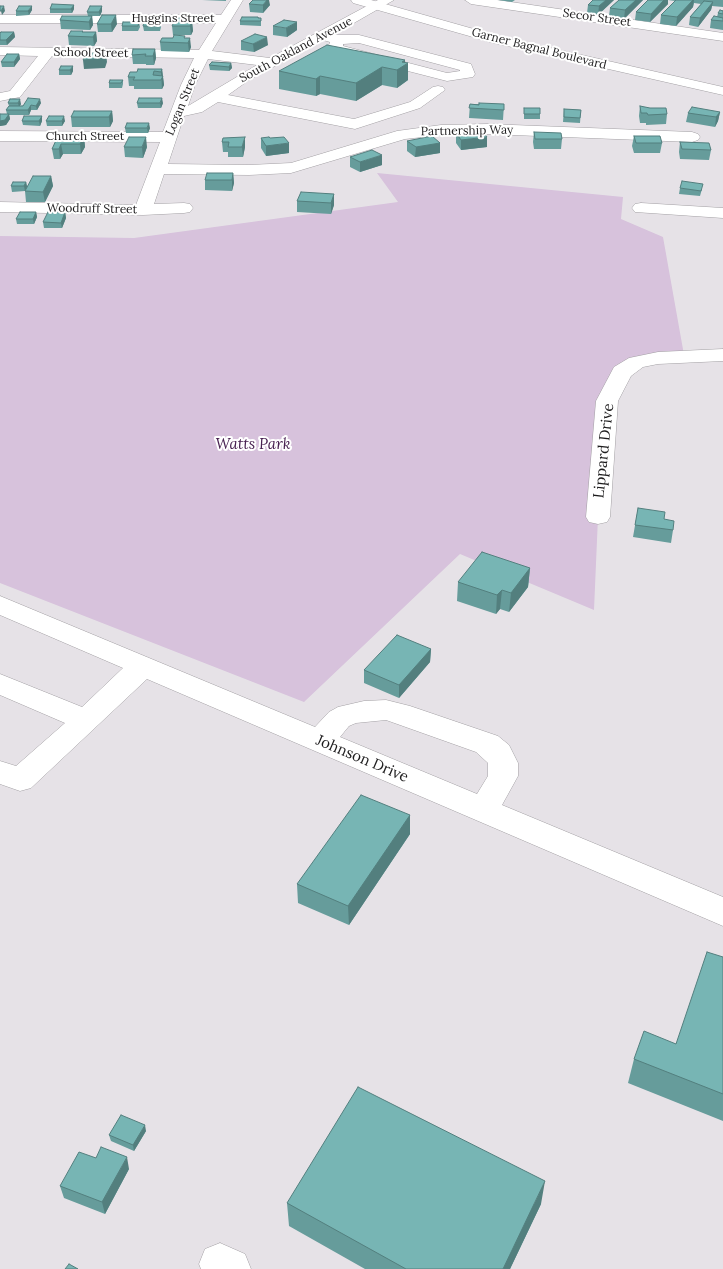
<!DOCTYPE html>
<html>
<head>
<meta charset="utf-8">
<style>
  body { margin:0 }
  canvas { display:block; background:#e6e2e7 }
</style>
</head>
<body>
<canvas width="723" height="1269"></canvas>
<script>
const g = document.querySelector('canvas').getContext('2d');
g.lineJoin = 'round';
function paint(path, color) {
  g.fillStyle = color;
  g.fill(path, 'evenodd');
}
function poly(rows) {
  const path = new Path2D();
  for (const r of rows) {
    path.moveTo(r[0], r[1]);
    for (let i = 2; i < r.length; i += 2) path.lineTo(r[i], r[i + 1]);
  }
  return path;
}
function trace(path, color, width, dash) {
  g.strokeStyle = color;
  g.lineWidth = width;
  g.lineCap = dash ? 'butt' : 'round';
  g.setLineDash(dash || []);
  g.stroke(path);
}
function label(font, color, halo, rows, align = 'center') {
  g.font = font + ' Lora,serif';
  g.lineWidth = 4;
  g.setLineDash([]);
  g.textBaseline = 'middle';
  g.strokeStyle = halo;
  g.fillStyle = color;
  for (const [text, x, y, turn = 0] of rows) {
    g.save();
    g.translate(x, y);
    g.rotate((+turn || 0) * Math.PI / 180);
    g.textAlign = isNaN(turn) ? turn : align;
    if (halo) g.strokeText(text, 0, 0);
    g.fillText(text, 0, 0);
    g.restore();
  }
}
paint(poly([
  [377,173,623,197,621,219,663,237,684,355,622,372,598,517,594,610,460,554,304,702,0,583,0,236,134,238,398,202]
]), '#d7c2dc');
const minor = poly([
  [231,0,243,0,212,51,270,58,378,0,394,0,333,35,359,35,471,64,475,74,473,77,447,81,330,51,328,48,330,42,323,40,249,80,228,95,354,119,410,102,433,87,438,86,443,87,445,90,420,108,355,129,218,102,202,112,184,116,168,164,249,165,291,163,397,131,441,125,487,124,692,132,698,134,700,137,698,140,692,142,487,134,441,135,405,139,291,173,249,175,164,174,154,204,184,203,190,204,193,208,190,212,184,213,143,215,0,212,0,202,136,205,160,142,0,141,0,131,163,132,181,85,194,58,52,56,20,97,0,101,0,93,10,91,38,56,0,55,0,47,199,50,216,23,0,23,0,15,221,15,231,0],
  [359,43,460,70,460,71,447,73,343,46,343,44,359,43],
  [208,59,257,65,188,106,195,85,208,59],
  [465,0,497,0,723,33,723,41,471,4,465,0],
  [641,203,723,208,723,218,635,212,632,208,635,204,641,203],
  [723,349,723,361,658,364,643,367,631,376,618,401,610,517,607,522,598,524,589,522,586,517,596,401,614,367,629,358,658,352,723,349],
  [0,596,315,727,329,712,338,707,364,701,386,700,410,706,498,736,509,745,518,763,518,776,502,805,723,897,723,926,147,679,31,788,20,791,0,784,0,761,16,766,65,723,0,695,0,674,82,707,123,668,0,615,0,596],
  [386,720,476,752,488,763,488,776,477,794,340,737,349,726,356,723,386,720],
  [220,1243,245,1254,251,1269,201,1269,199,1264,205,1249,220,1243]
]);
const highway = poly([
  [351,0,371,0,502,37,723,87,723,95,494,43,353,3,351,0]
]);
trace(minor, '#a3a0a4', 1);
trace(highway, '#a3a0a4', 1);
paint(minor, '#fff');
paint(highway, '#fff');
paint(poly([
  [202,0,226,0,226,1],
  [498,0,515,0,512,2],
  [614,0,598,15,587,13,588,5],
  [619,0,643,0,624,19,609,16,610,8],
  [648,0,723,0,723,7,712,6,711,10,698,27,689,25,690,17,701,4,694,3,693,7,676,26,660,24,661,15,675,1,668,0,668,4,650,22,635,20,636,12],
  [249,4,270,5,263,13,250,12],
  [74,5,74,9,72,13,50,13,50,9],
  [102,6,102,11,100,16,92,16,93,25,90,30,61,29,60,20,88,16,87,12],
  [32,10,29,15,16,16,16,11],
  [723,10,723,30,710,28,711,20,717,17,718,13],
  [258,17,259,18,261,18,261,26,240,25,240,21],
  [187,20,192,22,193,31,191,35,173,35,172,26],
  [139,22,140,27,138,31,122,31,122,26],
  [161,22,161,27,160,31,144,31,143,26],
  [97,24,117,24,112,32,98,32],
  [273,26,297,30,287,37,273,35],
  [14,32,15,37,7,45,0,45,0,33],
  [83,32,96,32,97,41,94,46,69,45,68,36],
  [186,38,191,47,189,52,161,51,160,42],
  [241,41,268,45,254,52,241,50],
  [155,49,156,58,154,65,146,65,146,64,133,64,132,55],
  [19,54,20,59,14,67,2,67,1,62],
  [405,62,408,80,397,88,382,85,356,101,320,94,316,96,279,89,279,71],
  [231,63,232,68,229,71,210,70,209,65],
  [61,66,73,71,71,75,59,75,59,70],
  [162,69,164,85,162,89,134,89,134,86,129,86,128,77,137,72],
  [123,80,123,84,122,88,109,88,109,83],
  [10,99,21,104,20,106,41,103,37,110,31,110,29,115,9,115,10,119,6,125,0,126,0,114,7,114,6,110,9,106,8,103],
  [137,103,163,103,161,108,138,108],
  [470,104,504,104,503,120,469,118],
  [640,106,667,114,666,124,646,125,646,123,640,123,639,116],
  [524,108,540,114,540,119,524,119],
  [564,109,581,110,580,123,563,122],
  [112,111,113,121,110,127,72,127,71,117],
  [720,112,718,121,715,127,686,122,688,113],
  [42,116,42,121,40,126,23,125,22,121],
  [46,121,65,121,62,126,47,126],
  [125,128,150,128,148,133,126,133],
  [534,132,562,139,561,149,534,149,533,142],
  [456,133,487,147,461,150,456,143],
  [58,136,84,137,85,147,81,154,63,154,60,159,54,159,52,149],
  [634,136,662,143,660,153,634,153,632,146],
  [223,138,245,147,243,157,228,157,228,152,223,152,222,142],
  [261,138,270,138,289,153,266,156,261,148],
  [407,141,440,143,440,153,415,157,407,151],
  [680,142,711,150,709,160,680,159,679,152],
  [124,147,147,147,143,158,125,157],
  [350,157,382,165,360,172,350,167],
  [233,173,234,183,232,191,205,190,205,180],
  [51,176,53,186,45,202,26,202,25,191,12,192,11,186,26,182,27,186],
  [680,188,702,189,700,196,679,194],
  [334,194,334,205,331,214,297,212,297,201],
  [36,212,37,217,34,224,17,224,16,219],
  [65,212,66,218,62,228,44,228,43,222],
  [638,508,664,519,673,530,671,543,633,537],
  [530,568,528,587,509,612,500,609,496,614,457,601,458,582],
  [431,649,430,662,399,698,364,683,364,670],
  [410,815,410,834,349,925,298,903,297,884],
  [723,957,723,1121,628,1083,634,1059,676,1044],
  [146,1131,134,1151,111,1141,109,1135],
  [129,1169,105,1214,64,1198,60,1186],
  [287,1203,541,1204,510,1269,365,1269,289,1226]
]), '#669c9b');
paint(poly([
  [267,0,269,0,270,5,263,13,263,5],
  [606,0,614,0,598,15,599,6],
  [636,0,643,0,624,19,625,10],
  [664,0,668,0,668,4,650,22,651,14],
  [693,0,694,0,693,7,676,26,677,17],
  [713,2,711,10,698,27,700,18],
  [74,5,74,9,72,13,71,9],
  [4,6,5,11,2,15,1,11],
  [32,6,32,10,29,15,28,11],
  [102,6,102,11,100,16,99,12],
  [116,15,117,24,112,32,111,24],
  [92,16,93,25,90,30,89,22],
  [192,22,193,31,191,35,190,26],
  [297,22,297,30,287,37,286,28],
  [14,32,15,37,7,45,6,40],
  [96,32,97,41,94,46,93,37],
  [267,37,268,45,254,52,253,44],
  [190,38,191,47,189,52,188,43],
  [155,49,156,58,154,65,153,56],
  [106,53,107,62,105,68,84,69,83,60],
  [19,54,20,59,14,67,14,62],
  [405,60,405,65,408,63,408,80,397,88,397,70,402,62],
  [231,63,232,68,229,71,229,67],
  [73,66,73,71,71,75,70,70],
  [382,67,382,85,356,101,356,83],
  [162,69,164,85,162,89,161,72],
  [320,76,320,94,316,96,316,79],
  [162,98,163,103,161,108,160,103],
  [20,99,21,104,19,107,18,103],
  [40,99,41,103,37,110,36,106],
  [31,105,31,110,29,115,28,110],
  [112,111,113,121,110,127,109,117],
  [720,112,718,121,715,127,716,117],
  [9,114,10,119,6,125,0,126,0,121],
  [42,116,42,121,40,126,39,121],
  [64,116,65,121,62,126,62,121],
  [149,123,150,128,148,133,147,128],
  [84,137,85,147,81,154,80,144],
  [146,137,147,147,143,158,142,147],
  [245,137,245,147,243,157,242,147],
  [487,137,487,147,461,150,461,140],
  [289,143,289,153,266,156,266,146],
  [440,143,440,153,415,157,416,147],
  [61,144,63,154,60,159,59,149],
  [382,155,382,165,360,172,360,162],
  [233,173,234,183,232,191,232,180],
  [51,176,53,186,45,202,43,192],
  [26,182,27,187,25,191,24,186],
  [334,194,334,205,331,214,331,203],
  [36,212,37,217,34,224,33,219],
  [65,212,66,218,62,228,61,223],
  [530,568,528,587,509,612,511,593],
  [502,590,500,609,496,614,497,595],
  [431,649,430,662,399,698,399,685],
  [410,815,410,834,349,925,348,906],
  [145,1125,146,1131,134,1151,133,1145],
  [127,1157,129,1169,105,1214,102,1202],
  [545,1181,541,1204,510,1269,503,1269]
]), '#537f7e');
const building = poly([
  [253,0,267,0,263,5,249,4,253,0],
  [593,0,606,0,599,6,588,5,593,0],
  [619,0,636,0,625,10,610,8,619,0],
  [648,0,664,0,651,14,636,12,648,0],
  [676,0,693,0,677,17,661,15,676,0],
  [704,1,713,2,700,18,690,17,704,1],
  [52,4,74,5,71,9,50,9,52,4],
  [0,6,4,6,1,11,0,11,0,6],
  [19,6,32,6,28,11,16,11,19,6],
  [90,6,102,6,99,12,87,12,90,6],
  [720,10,723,11,723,14,718,13,720,10],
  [102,15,116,15,111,24,97,24,102,15],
  [62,16,92,16,89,22,60,20,62,16],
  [714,16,723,18,723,21,711,20,714,16],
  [242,17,258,17,258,18,261,18,261,21,240,21,242,17],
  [176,18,187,18,186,20,192,22,190,26,172,26,176,18],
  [284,20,297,22,286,28,273,26,284,20],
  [123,22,139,22,138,26,122,26,123,22],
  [144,22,161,22,159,26,143,26,144,22],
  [71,31,83,31,82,32,96,32,93,37,68,36,71,31],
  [1,32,14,32,6,40,0,40,0,33,1,32],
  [255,34,267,37,253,44,241,41,255,34],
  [174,35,185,36,184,38,190,38,188,43,160,42,162,38,173,38,174,35],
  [327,45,405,60,402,62,408,63,397,70,382,67,356,83,320,76,316,79,279,71,327,45],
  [133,49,155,49,153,56,145,56,146,54,132,55,133,49],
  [87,53,106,53,104,58,83,60,87,53],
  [7,54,19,54,14,62,1,62,7,54],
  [212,62,231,63,229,67,209,65,212,62],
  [61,66,73,66,70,70,59,70,61,66],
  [138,69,162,69,161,72,154,71,153,75,163,76,161,80,133,80,135,77,128,77,130,72,137,72,138,69],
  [110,80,123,80,121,83,109,83,110,80],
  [28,98,40,99,36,106,31,105,28,110,6,110,9,106,23,106,28,98],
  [139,98,162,98,160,103,137,103,139,98],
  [10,99,20,99,18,103,8,103,10,99],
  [479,103,504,104,504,110,469,108,470,104,479,105,479,103],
  [640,106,650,108,666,108,667,114,648,115,647,113,641,113,640,106],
  [692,107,720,112,716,117,688,113,692,107],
  [524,108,540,108,540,114,524,114,524,108],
  [564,109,581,110,580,118,564,117,564,109],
  [74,111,112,111,109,117,71,117,74,111],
  [0,114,9,114,5,120,0,121,0,114],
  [24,116,42,116,39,121,22,121,24,116],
  [49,116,64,116,62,121,46,121,49,116],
  [127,123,149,123,147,128,125,128,127,123],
  [482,131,487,137,461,140,456,133,482,131],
  [534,132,561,133,562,139,535,139,534,132],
  [58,136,84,137,80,144,61,144,59,149,52,149,58,136],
  [432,136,440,143,416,147,407,141,432,136],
  [634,136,660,136,662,143,636,143,634,136],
  [129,137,146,137,142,147,124,147,129,137],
  [245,137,242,147,228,147,229,142,222,142,223,138,245,137],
  [269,137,270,138,284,137,289,143,266,146,261,138,269,137],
  [680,142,709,143,711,150,682,149,680,142],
  [372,150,382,155,360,162,350,157,372,150],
  [207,173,233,173,232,180,205,180,207,173],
  [33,176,51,176,43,192,25,191,33,176],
  [682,181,703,184,701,191,680,188,682,181],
  [13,182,26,182,24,186,11,186,13,182],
  [301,192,334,194,331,203,297,201,301,192],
  [20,212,36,212,33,219,16,219,20,212],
  [48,212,65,212,61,223,43,222,48,212],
  [638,508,665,512,664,519,674,521,673,530,635,525,638,508],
  [482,552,530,568,511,593,502,590,497,595,458,582,482,552],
  [397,635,431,649,399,685,364,670,397,635],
  [361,795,410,815,348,906,297,884,361,795],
  [707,952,723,957,723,1094,634,1059,644,1031,676,1044,707,952],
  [358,1087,545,1181,503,1269,406,1269,287,1203,358,1087],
  [121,1115,145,1125,133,1145,109,1135,121,1115],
  [101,1147,127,1157,102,1202,60,1186,79,1152,96,1158,101,1147],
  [69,1264,78,1269,65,1269,69,1264]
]);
paint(building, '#77b5b4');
trace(building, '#537f7e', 1);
label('12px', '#1d1c1d', '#fff', [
  ["Secor Street",597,18,8],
  ["Huggins Street",173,19],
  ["Garner Bagnal Boulevard",539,49,14],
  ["South Oakland Avenue",296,50,-28],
  ["School Street",91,53,1],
  ["Logan Street",183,102,-68],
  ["Partnership Way",467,131,-1],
  ["Church Street",85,137],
  ["Woodruff Street",92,209,1]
]);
label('italic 15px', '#472050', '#fff', [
  ["Watts Park",253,445]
]);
label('15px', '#1d1c1d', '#fff', [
  ["Lippard Drive",604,451,-84],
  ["Johnson Drive",362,759,23]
]);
</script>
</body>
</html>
